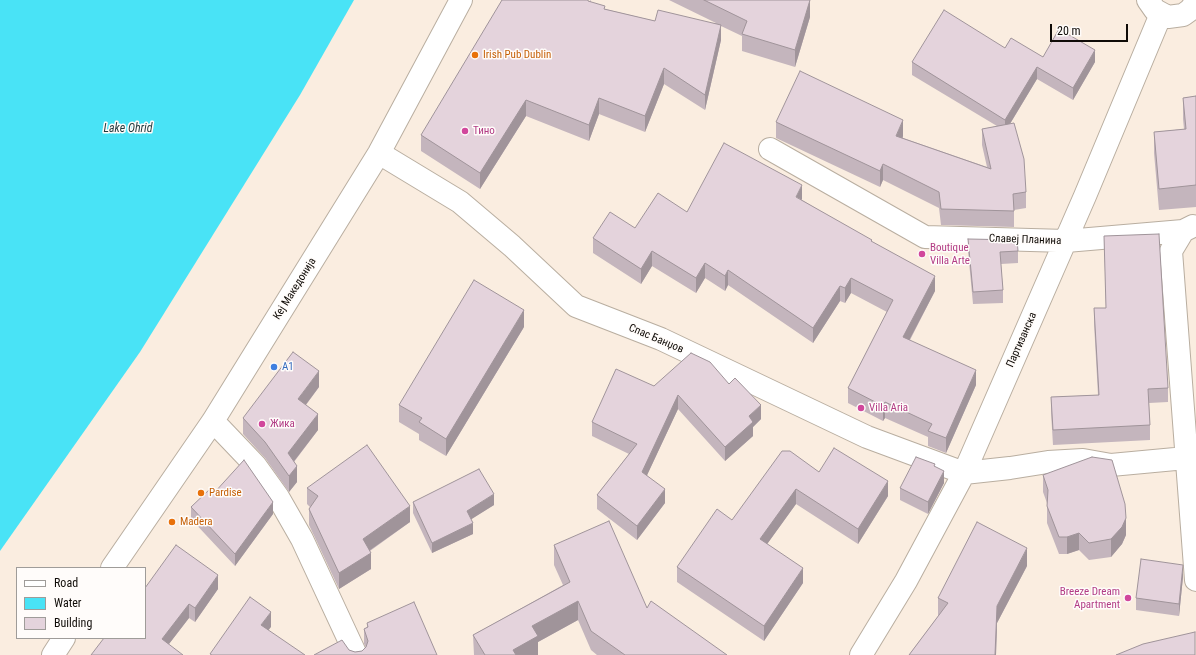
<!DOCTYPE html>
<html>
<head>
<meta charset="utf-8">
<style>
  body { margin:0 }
  #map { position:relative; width:1196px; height:655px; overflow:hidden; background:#faede0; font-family:"Roboto Condensed",sans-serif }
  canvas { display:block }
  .legend { position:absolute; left:16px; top:567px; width:130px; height:72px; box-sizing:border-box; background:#fffcfa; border:1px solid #9f9c99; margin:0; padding:5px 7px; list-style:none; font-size:12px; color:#0f0b07 }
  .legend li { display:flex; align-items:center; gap:8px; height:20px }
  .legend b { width:20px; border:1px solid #9f9c99 }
  .scale { position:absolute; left:1050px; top:24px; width:78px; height:18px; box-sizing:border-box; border:2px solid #0f0b07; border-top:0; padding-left:5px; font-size:12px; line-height:14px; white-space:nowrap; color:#0f0b07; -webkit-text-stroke:3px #fffcfa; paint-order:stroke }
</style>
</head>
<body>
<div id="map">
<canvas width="1196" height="655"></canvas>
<ul class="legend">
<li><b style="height:5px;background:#fff"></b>Road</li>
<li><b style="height:11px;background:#49e3f6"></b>Water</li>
<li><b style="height:11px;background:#e4d3dc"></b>Building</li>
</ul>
<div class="scale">20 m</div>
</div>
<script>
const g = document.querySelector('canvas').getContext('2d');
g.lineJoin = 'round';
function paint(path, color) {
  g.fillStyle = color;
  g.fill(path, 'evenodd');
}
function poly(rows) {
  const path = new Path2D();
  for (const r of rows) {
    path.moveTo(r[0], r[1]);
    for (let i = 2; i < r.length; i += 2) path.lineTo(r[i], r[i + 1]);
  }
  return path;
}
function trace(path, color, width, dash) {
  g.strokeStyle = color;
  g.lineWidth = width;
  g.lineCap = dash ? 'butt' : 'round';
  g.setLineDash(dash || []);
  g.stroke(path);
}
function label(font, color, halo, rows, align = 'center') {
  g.font = font + ' "Roboto Condensed",sans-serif';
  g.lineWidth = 3;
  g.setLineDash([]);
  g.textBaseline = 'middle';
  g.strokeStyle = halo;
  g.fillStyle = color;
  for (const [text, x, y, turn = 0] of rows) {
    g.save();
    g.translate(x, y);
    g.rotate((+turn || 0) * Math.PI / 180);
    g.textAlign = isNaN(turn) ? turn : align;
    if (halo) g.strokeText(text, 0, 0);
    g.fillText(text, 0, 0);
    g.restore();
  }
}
paint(poly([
  [0,0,354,0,300,95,140,352,0,551]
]), '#49e3f6');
const minor = poly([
  [1148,0,1155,10,1168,17,1183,15,1190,10,1196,2],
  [770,149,925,237,1066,241,1183,231],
  [379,153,460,202,512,246,576,306,661,339,867,437,964,473,1010,468,1048,462,1083,460,1111,465,1186,458],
  [1193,226,1183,231,1171,251,1196,580],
  [213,421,255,465,278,497,302,539,356,655],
  [112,568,213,421,379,153,461,0],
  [53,655,64,638],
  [861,655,906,581,964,473,1085,196,1161,14]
]);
trace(minor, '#b9aea0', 24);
trace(minor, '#fff', 22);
paint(poly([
  [591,0,591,2,605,9,655,21,716,23,669,0,810,0,810,17,795,67,742,51,742,36,721,26,721,40,705,110,664,84,645,132,599,114,589,141,526,116,480,189,421,151,421,135],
  [1005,48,1043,57,1095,62,1073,100,1037,79,1010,124,1026,192,1026,208,1014,210,1014,227,941,225,939,208,883,180,880,187,776,138,776,122,903,136,903,138,987,167,982,145,982,129,997,126,912,75,912,62],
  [1196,96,1196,207,1159,210,1154,153,1154,132,1184,129,1183,119,1183,98],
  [802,200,872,242,935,291,910,340,976,385,946,453,928,446,928,437,885,418,883,421,848,403,848,388,887,312,851,293,845,303,840,301,813,343,728,285,725,291,705,278,696,293,652,266,641,284,593,253,593,238,635,228,687,212],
  [1104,236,1168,388,1168,402,1149,403,1150,425,1150,440,1053,445,1051,412,1051,397,1098,395,1094,323,1094,308,1106,308],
  [968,239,1018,251,1018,263,1001,264,1003,290,1003,303,973,304,968,251],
  [524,327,446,456,419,440,419,434,399,422,399,405],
  [654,386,761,419,753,427,753,436,725,461,678,409,647,475,665,503,637,540,597,509,597,495,629,454,592,436,592,422],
  [319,387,306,405,318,430,294,462,297,482,289,492,265,458,243,434,243,418],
  [935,466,944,483,928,514,900,500,900,488],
  [819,472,888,496,858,544,796,504,767,544,803,583,764,641,677,582,677,567,732,520],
  [1043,475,1126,535,1122,544,1111,557,1089,560,1079,550,1067,554,1059,554,1047,523,1047,503,1043,492],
  [307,488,410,522,370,551,371,569,339,589,309,525,309,509,310,507,307,504],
  [214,493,273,514,235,566,191,519,191,507],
  [413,502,494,505,471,519,473,534,432,553,413,513],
  [176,545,218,589,195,622,189,618,169,644,145,638],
  [554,545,647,608,727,655,597,655,591,650,578,620,538,642,538,655,474,655,473,635,563,585,554,565],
  [1027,566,997,623,996,655,909,655,939,615,938,615,938,598],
  [1183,577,1179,616,1136,610,1136,598],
  [367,623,437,655,314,655,349,650,355,652,362,651,366,647,364,644,364,629,367,627]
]), '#c4b5bd');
paint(poly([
  [810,0,810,17,795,67,795,50],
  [721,25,721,40,705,110,705,95],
  [1095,50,1095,62,1073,100,1073,88],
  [1037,67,1037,79,1005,132,1005,120],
  [664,68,664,84,645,132,645,116],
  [599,98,599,114,589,141,589,125],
  [526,100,526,116,480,189,480,173],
  [903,120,903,136,896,152,896,136],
  [883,164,883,180,880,187,880,171],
  [802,185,802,200,796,197],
  [652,251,652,266,641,284,641,269],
  [705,263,705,278,696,293,696,278],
  [728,270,728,285,725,291,725,276],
  [935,276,935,291,903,352,903,337],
  [851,278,851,293,845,303,845,288],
  [840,286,840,301,813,343,813,328],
  [524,310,524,327,446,456,446,439],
  [976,370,976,385,946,453,946,438],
  [319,371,319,387,298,415,298,399],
  [678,395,678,409,642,486,642,472],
  [885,402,885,418,883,421,883,406],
  [761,405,761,419,753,427,753,436,725,461,725,447,749,416],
  [318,414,318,430,288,469,288,453],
  [297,466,297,482,289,492,289,476],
  [944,471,944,483,928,514,928,502],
  [888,481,888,496,858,544,858,529],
  [665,489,665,503,637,540,637,526],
  [796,489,796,504,760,554,760,539],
  [494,494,494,505,467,522,467,511],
  [273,502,273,514,235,566,235,554],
  [410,506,410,522,363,555,363,539],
  [1126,518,1126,535,1122,544,1111,557,1111,539],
  [473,523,473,534,432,553,432,543],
  [1079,533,1079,550,1067,554,1067,537],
  [1027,548,1027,566,997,623,996,655,995,655,997,606],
  [371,553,371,569,339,589,339,573],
  [1183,565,1183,577,1179,616,1179,604],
  [803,568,803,583,764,641,764,626],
  [218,575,218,589,195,622,195,608],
  [578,601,578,620,538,642,538,655,513,655,513,650,532,626],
  [189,604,189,618,162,653,162,639],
  [271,612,271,627,261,640,261,625]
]), '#a0949a');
const building = poly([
  [502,0,588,0,588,1,605,6,604,9,655,21,658,10,721,25,705,95,664,68,645,116,599,98,589,125,526,100,480,173,421,135,502,0],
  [704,0,810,0,795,50,742,34,747,21,704,0],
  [944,10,1005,48,1011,38,1043,57,1059,29,1095,50,1073,88,1037,67,1005,120,912,62,944,10],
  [800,71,903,120,896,136,991,169,982,129,1014,123,1024,159,1026,192,1013,194,1014,211,941,209,939,192,883,164,880,171,776,122,800,71],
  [1196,96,1196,185,1159,189,1154,132,1186,129,1183,98,1196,96],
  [724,143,802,185,796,197,872,240,871,241,935,276,903,337,976,370,946,438,928,431,932,424,885,402,883,406,848,388,893,300,851,278,845,288,840,286,813,328,728,270,725,276,705,263,696,278,652,251,641,269,593,238,610,212,635,228,658,193,687,212,724,143],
  [1159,234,1168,388,1148,389,1150,425,1053,430,1051,397,1099,395,1094,308,1106,308,1104,236,1159,234],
  [968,239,1017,240,1018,251,1000,252,1003,290,973,292,968,239],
  [474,280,524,310,446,439,419,422,422,418,399,405,474,280],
  [293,352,319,371,298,399,318,414,288,453,297,466,289,476,265,442,243,418,293,352],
  [691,353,710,362,729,384,735,378,761,405,749,416,753,422,725,447,678,395,642,472,665,489,637,526,597,495,637,444,592,422,616,369,654,386,691,353],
  [367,445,410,506,363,539,371,553,339,573,309,509,318,496,307,488,367,445],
  [834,448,888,481,858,529,796,489,760,539,803,568,764,626,677,567,717,509,732,520,782,451,790,451,819,472,834,448],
  [916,457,935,464,934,466,944,471,928,502,900,488,916,457],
  [1092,457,1112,460,1125,504,1126,518,1122,527,1111,539,1089,543,1079,533,1067,537,1059,537,1047,506,1048,490,1043,475,1092,457],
  [244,460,273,502,235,554,191,507,210,489,214,493,244,460],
  [479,469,494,494,467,511,473,523,432,543,413,502,479,469],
  [609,521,647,608,651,601,727,655,625,655,591,631,578,601,532,626,538,636,513,650,516,655,485,655,473,635,570,582,554,545,609,521],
  [977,522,1027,548,997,606,995,655,909,655,948,603,938,598,977,522],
  [176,545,218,575,195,608,189,604,162,639,183,655,91,655,104,638,145,638,145,588,176,545],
  [1141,559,1183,565,1179,604,1136,598,1141,559],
  [250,597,271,612,261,625,305,655,212,655,210,654,250,597],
  [414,602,437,655,314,655,342,640,349,650,355,652,362,651,366,647,368,641,364,629,368,627,367,623,414,602],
  [1195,632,1195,655,1116,655,1143,644,1195,632]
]);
paint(building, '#e4d3dc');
trace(building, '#a0949a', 1);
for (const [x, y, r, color] of [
  [475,55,4,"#e8710a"],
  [465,131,4,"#d1479c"],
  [922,254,4,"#d1479c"],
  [274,367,4,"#3f7fe0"],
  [861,408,4,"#d1479c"],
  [262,424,4,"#d1479c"],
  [201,493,4,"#e8710a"],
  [172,522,4,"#e8710a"],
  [1128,598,4,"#d1479c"]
]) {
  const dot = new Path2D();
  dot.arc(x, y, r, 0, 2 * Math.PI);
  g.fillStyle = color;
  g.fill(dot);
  trace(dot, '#fffcfa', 1.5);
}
label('11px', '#c56008', '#fffcfa', [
  ["Irish Pub Dublin",483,55],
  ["Pardise",209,493],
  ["Madera",180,522]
], 'left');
label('11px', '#b23c85', '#fffcfa', [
  ["Тино",473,131],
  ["Boutique",930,248],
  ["Villa Arte",930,261],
  ["Villa Aria",869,408],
  ["Жика",270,424],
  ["Breeze Dream",1120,592,"right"],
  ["Apartment",1120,605,"right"]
], 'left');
label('11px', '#0f0b07', '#fffcfa', [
  ["Славеј Планина",1025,240,2],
  ["Кеј Македонија",295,289,-58],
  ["Спас Банџов",656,339,23],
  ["Партизанска",1022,340,-66]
]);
label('11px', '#366cbe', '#fffcfa', [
  ["A1",282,367]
], 'left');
label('italic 12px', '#1f383c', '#fffcfa', [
  ["Lake Ohrid",128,129]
]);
</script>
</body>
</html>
